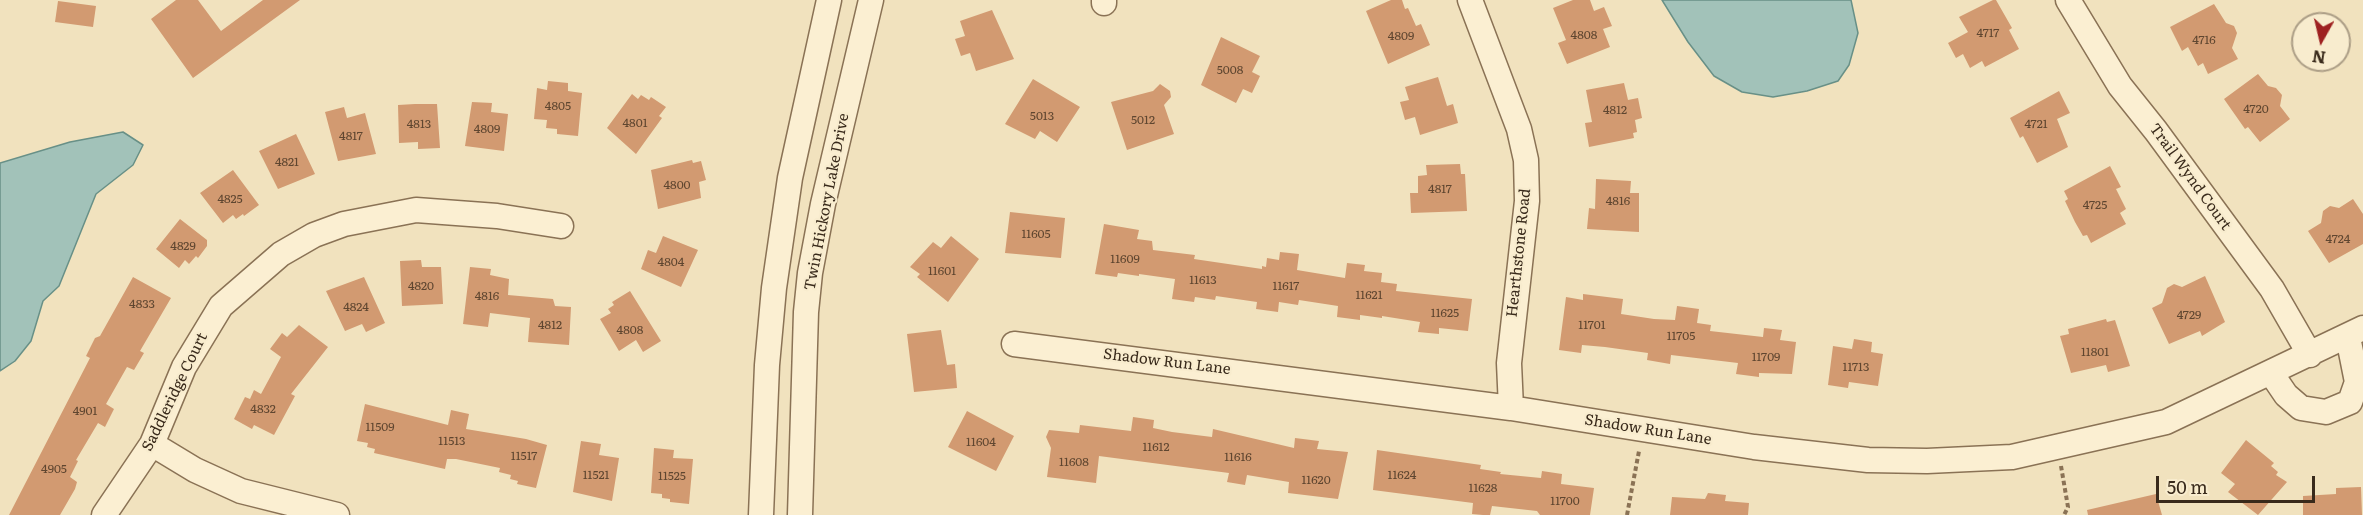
<!DOCTYPE html>
<html>
<head>
<meta charset="utf-8">
<style>
  body { margin:0 }
  #map { position:relative; width:2363px; height:515px; overflow:hidden; background:#f1e2be; font-family:Literata,serif }
  canvas { display:block }
  .north { position:absolute; left:2291px; top:12px; width:60px; height:60px; box-sizing:border-box; background:#f8ecce; border:2px solid #ac9e86; border-radius:50%; rotate:188deg; font-size:16px; font-weight:700; line-height:24px; text-align:center; color:#392a1b }
  .north::after { content:''; display:block; margin:auto; width:21px; height:27px; background:#9e2121; clip-path:polygon(50% 0,100% 100%,50% 72%,0 100%) }
  .scale { position:absolute; left:2156px; top:476px; width:159px; height:27px; box-sizing:border-box; border:3px solid #392a1b; border-top:0; padding-left:8px; font-size:18px; line-height:21px; white-space:nowrap; color:#392a1b; -webkit-text-stroke:4px #f8ecce; paint-order:stroke }
</style>
</head>
<body>
<div id="map">
<canvas width="2363" height="515"></canvas>
<div class="north">N</div>
<div class="scale">50 m</div>
</div>
<script>
const g = document.querySelector('canvas').getContext('2d');
g.lineJoin = 'round';
function paint(path, color) {
  g.fillStyle = color;
  g.fill(path, 'evenodd');
}
function poly(rows) {
  const path = new Path2D();
  for (const r of rows) {
    path.moveTo(r[0], r[1]);
    for (let i = 2; i < r.length; i += 2) path.lineTo(r[i], r[i + 1]);
  }
  return path;
}
function trace(path, color, width, dash) {
  g.strokeStyle = color;
  g.lineWidth = width;
  g.lineCap = dash ? 'butt' : 'round';
  g.setLineDash(dash || []);
  g.stroke(path);
}
function label(font, color, halo, rows, align = 'center') {
  g.font = font + ' Literata,serif';
  g.lineWidth = 4.5;
  g.setLineDash([]);
  g.textBaseline = 'middle';
  g.strokeStyle = halo;
  g.fillStyle = color;
  for (const [text, x, y, turn = 0] of rows) {
    g.save();
    g.translate(x, y);
    g.rotate((+turn || 0) * Math.PI / 180);
    g.textAlign = isNaN(turn) ? turn : align;
    if (halo) g.strokeText(text, 0, 0);
    g.fillText(text, 0, 0);
    g.restore();
  }
}
const water = poly([
  [1662,0,1851,0,1858,33,1849,65,1838,81,1807,91,1773,97,1742,92,1714,76,1688,42,1662,0],
  [123,132,143,145,133,165,96,194,59,286,43,301,31,341,15,361,0,371,0,163,70,142,123,132]
]);
paint(water, '#a2c2b9');
trace(water, '#689087', 1.5);
paint(poly([
  [176,0,198,0,221,31,263,0,300,0,193,78,151,19],
  [1391,0,1402,0,1405,9,1408,8,1416,26,1421,24,1430,45,1388,64,1366,11],
  [1573,0,1590,0,1594,11,1604,7,1612,26,1603,29,1610,47,1567,64,1558,43,1566,40,1553,8],
  [1993,0,1996,0,2012,28,2009,30,2019,49,1985,67,1982,61,1970,68,1963,54,1956,58,1948,43,1968,32,1959,17],
  [58,1,96,6,93,27,55,22],
  [2214,4,2226,23,2234,26,2237,33,2232,48,2238,59,2208,74,2203,63,2198,66,2188,47,2182,51,2170,27],
  [992,10,1014,59,976,71,970,53,961,56,955,39,965,36,960,21],
  [1221,37,1260,56,1252,72,1260,76,1252,93,1243,89,1236,103,1201,85],
  [2258,74,2268,86,2276,88,2282,95,2280,106,2290,119,2260,142,2248,127,2245,129,2224,99],
  [1438,77,1447,106,1453,104,1458,123,1420,135,1415,117,1405,120,1400,102,1409,100,1405,87],
  [1033,79,1080,107,1057,142,1040,131,1035,139,1005,124],
  [548,81,568,83,568,91,582,93,578,136,557,134,557,129,546,128,547,120,534,119,537,88,547,90],
  [1624,83,1628,100,1638,98,1642,118,1635,120,1637,132,1633,133,1634,138,1589,147,1585,123,1592,122,1586,90],
  [1160,84,1170,91,1171,97,1164,105,1174,134,1127,150,1111,102,1153,91],
  [2059,91,2070,113,2057,119,2068,147,2037,163,2023,136,2020,138,2010,118],
  [632,94,638,99,641,95,649,100,651,97,666,107,659,116,662,118,636,154,607,128],
  [472,102,492,103,491,112,508,114,504,151,465,146],
  [415,104,437,104,440,148,418,149,418,142,399,143,398,105],
  [344,107,347,118,365,113,376,154,338,161,325,112],
  [296,134,315,174,278,189,259,151],
  [692,160,693,163,701,161,706,180,699,182,701,198,658,209,651,170],
  [1460,164,1461,174,1465,174,1467,211,1411,213,1410,193,1418,193,1418,176,1427,175,1426,165],
  [2110,166,2121,187,2116,189,2126,209,2120,213,2126,224,2091,243,2087,235,2083,236,2075,222,2065,201,2068,199,2064,191],
  [233,170,259,205,244,216,243,214,236,219,233,215,223,223,200,193],
  [1596,179,1631,181,1630,193,1639,193,1639,232,1587,229,1589,208,1595,209],
  [2353,199,2363,214,2363,244,2329,263,2308,231,2321,223,2323,211,2330,206,2339,208],
  [1010,212,1065,218,1061,258,1005,253],
  [180,219,207,240,207,246,198,258,196,256,189,264,185,260,179,268,156,249],
  [1104,224,1139,230,1137,239,1152,241,1153,250,1195,255,1194,259,1262,269,1262,266,1266,267,1267,258,1279,260,1280,252,1299,254,1297,270,1345,278,1347,263,1365,265,1364,271,1382,273,1381,282,1397,284,1396,291,1472,299,1468,331,1439,328,1439,334,1418,332,1420,322,1382,316,1382,318,1360,315,1360,320,1337,317,1338,306,1299,300,1298,305,1279,302,1278,312,1256,309,1257,302,1216,296,1215,300,1195,297,1194,302,1172,299,1175,279,1139,274,1139,276,1118,273,1117,277,1095,274],
  [663,236,698,250,681,287,641,269,648,250,656,253],
  [951,236,979,259,948,302,917,277,920,274,910,267,933,242,941,248],
  [421,260,422,267,441,267,443,304,402,306,400,261],
  [470,267,491,269,490,275,509,279,508,295,553,299,555,306,571,307,569,345,528,342,530,318,490,313,488,327,463,324],
  [2205,276,2225,322,2202,336,2200,331,2169,344,2152,308,2162,303,2167,288,2174,284,2182,287],
  [133,277,171,298,140,351,144,353,134,370,127,367,106,404,114,409,105,427,98,423,76,460,78,461,70,477,77,482,75,489,60,515,9,515,90,358,86,356,95,338,100,336],
  [364,277,385,323,366,332,362,324,345,331,326,291],
  [630,291,661,341,643,352,636,340,619,351,600,319,611,313,608,309,614,305,612,302],
  [1583,294,1623,299,1621,314,1654,319,1675,320,1677,306,1699,309,1697,323,1711,325,1710,331,1763,337,1764,328,1782,330,1780,340,1796,342,1792,374,1759,373,1759,377,1736,374,1738,363,1671,355,1670,364,1647,360,1648,353,1605,347,1582,345,1581,353,1559,350,1566,297,1583,300],
  [2106,319,2107,322,2115,320,2130,366,2108,372,2106,365,2071,373,2060,336,2069,334,2068,329],
  [299,325,328,347,291,394,295,396,274,435,254,425,252,429,234,419,245,397,250,399,254,390,261,394,281,357,270,349,282,333,287,337],
  [941,330,947,365,955,364,957,388,914,392,907,334],
  [1854,339,1872,342,1871,352,1883,354,1878,386,1849,382,1848,388,1828,385,1833,346,1852,349],
  [365,404,448,425,451,410,469,414,466,429,526,439,547,445,536,488,517,484,518,481,510,479,511,475,499,472,500,468,456,459,447,459,445,469,374,453,375,449,367,447,368,443,357,441],
  [967,411,1014,436,996,471,948,447],
  [1133,417,1154,420,1153,428,1172,432,1212,437,1213,429,1294,448,1295,438,1319,441,1317,449,1348,452,1338,499,1288,493,1289,482,1247,475,1245,485,1227,482,1229,473,1099,456,1096,483,1047,477,1051,448,1046,437,1049,430,1079,433,1080,425,1131,431],
  [2246,440,2274,463,2271,466,2278,472,2276,475,2287,482,2258,515,2228,492,2235,484,2221,473],
  [581,441,601,444,599,455,619,458,612,501,573,492],
  [654,448,674,450,673,458,693,459,689,504,670,502,670,499,662,498,662,494,651,493],
  [1377,450,1481,465,1480,469,1501,472,1500,474,1541,478,1542,471,1562,474,1561,484,1594,488,1590,515,1540,515,1537,511,1492,506,1490,515,1483,515,1472,514,1473,503,1373,490],
  [2361,487,2362,515,2303,515,2303,496,2336,494,2336,488],
  [1708,493,1726,495,1725,501,1749,503,1748,515,1670,515,1672,497,1705,499],
  [2156,494,2162,515,2088,515,2087,510]
]), '#d29a71');
const minor = poly([
  [1470,0,1519,129,1526,160,1527,201,1509,363,1511,408],
  [2068,0,2120,86,2156,131,2272,289,2310,355],
  [1104,3,1104,0],
  [1014,344,1511,408,1754,447,1868,460,1927,461,2012,457,2166,422,2363,328],
  [2271,373,2286,395,2301,408,2326,412,2350,402,2357,382,2348,337],
  [152,444,195,470,241,491,337,515],
  [104,515,152,444,184,367,221,306,281,254,314,235,344,224,416,210,497,216,561,226],
  [761,515,767,365,774,288,790,178,829,0],
  [800,515,806,312,810,273,823,204,871,0]
]);
trace(minor, '#8a7255', 27);
trace(poly([
  [2061,466,2068,507,2064,515],
  [1627,515,1639,451]
]), '#8a7255', 4, [4.5, 3]);
trace(minor, '#fbefd2', 24);
label('12px', '#5f4630', null, [
  ["4717",1988,33],
  ["4808",1584,35],
  ["4809",1401,36],
  ["4716",2204,40],
  ["5008",1230,70],
  ["4805",558,106],
  ["4720",2256,109],
  ["4812",1615,110],
  ["5013",1042,116],
  ["5012",1143,120],
  ["4801",635,123],
  ["4813",419,124],
  ["4721",2036,124],
  ["4809",487,129],
  ["4817",351,136],
  ["4821",287,162],
  ["4800",677,185],
  ["4817",1440,189],
  ["4825",230,199],
  ["4816",1618,201],
  ["4725",2095,205],
  ["11605",1036,234],
  ["4724",2338,239],
  ["4829",183,246],
  ["11609",1125,259],
  ["4804",671,262],
  ["11601",942,271],
  ["11613",1203,280],
  ["4820",421,286],
  ["11617",1286,286],
  ["11621",1369,295],
  ["4816",487,296],
  ["4833",142,304],
  ["4824",356,307],
  ["11625",1445,313],
  ["4729",2189,315],
  ["4812",550,325],
  ["11701",1592,325],
  ["4808",630,330],
  ["11705",1681,336],
  ["11801",2095,352],
  ["11709",1766,357],
  ["11713",1856,367],
  ["4832",263,409],
  ["4901",85,411],
  ["11509",380,427],
  ["11513",452,441],
  ["11604",981,442],
  ["11612",1156,447],
  ["11517",524,456],
  ["11616",1238,457],
  ["11608",1074,462],
  ["4905",54,469],
  ["11521",596,475],
  ["11624",1402,475],
  ["11525",672,476],
  ["11620",1316,480],
  ["11628",1483,488],
  ["11700",1565,501]
]);
label('15px', '#392a1b', '#f8ecce', [
  ["Trail Wynd Court",2190,177,54],
  ["Twin Hickory Lake Drive",827,202,-79],
  ["Hearthstone Road",1519,253,-84],
  ["Shadow Run Lane",1167,362,7],
  ["Saddleridge Court",175,392,-64],
  ["Shadow Run Lane",1648,430,9]
]);
</script>
</body>
</html>
